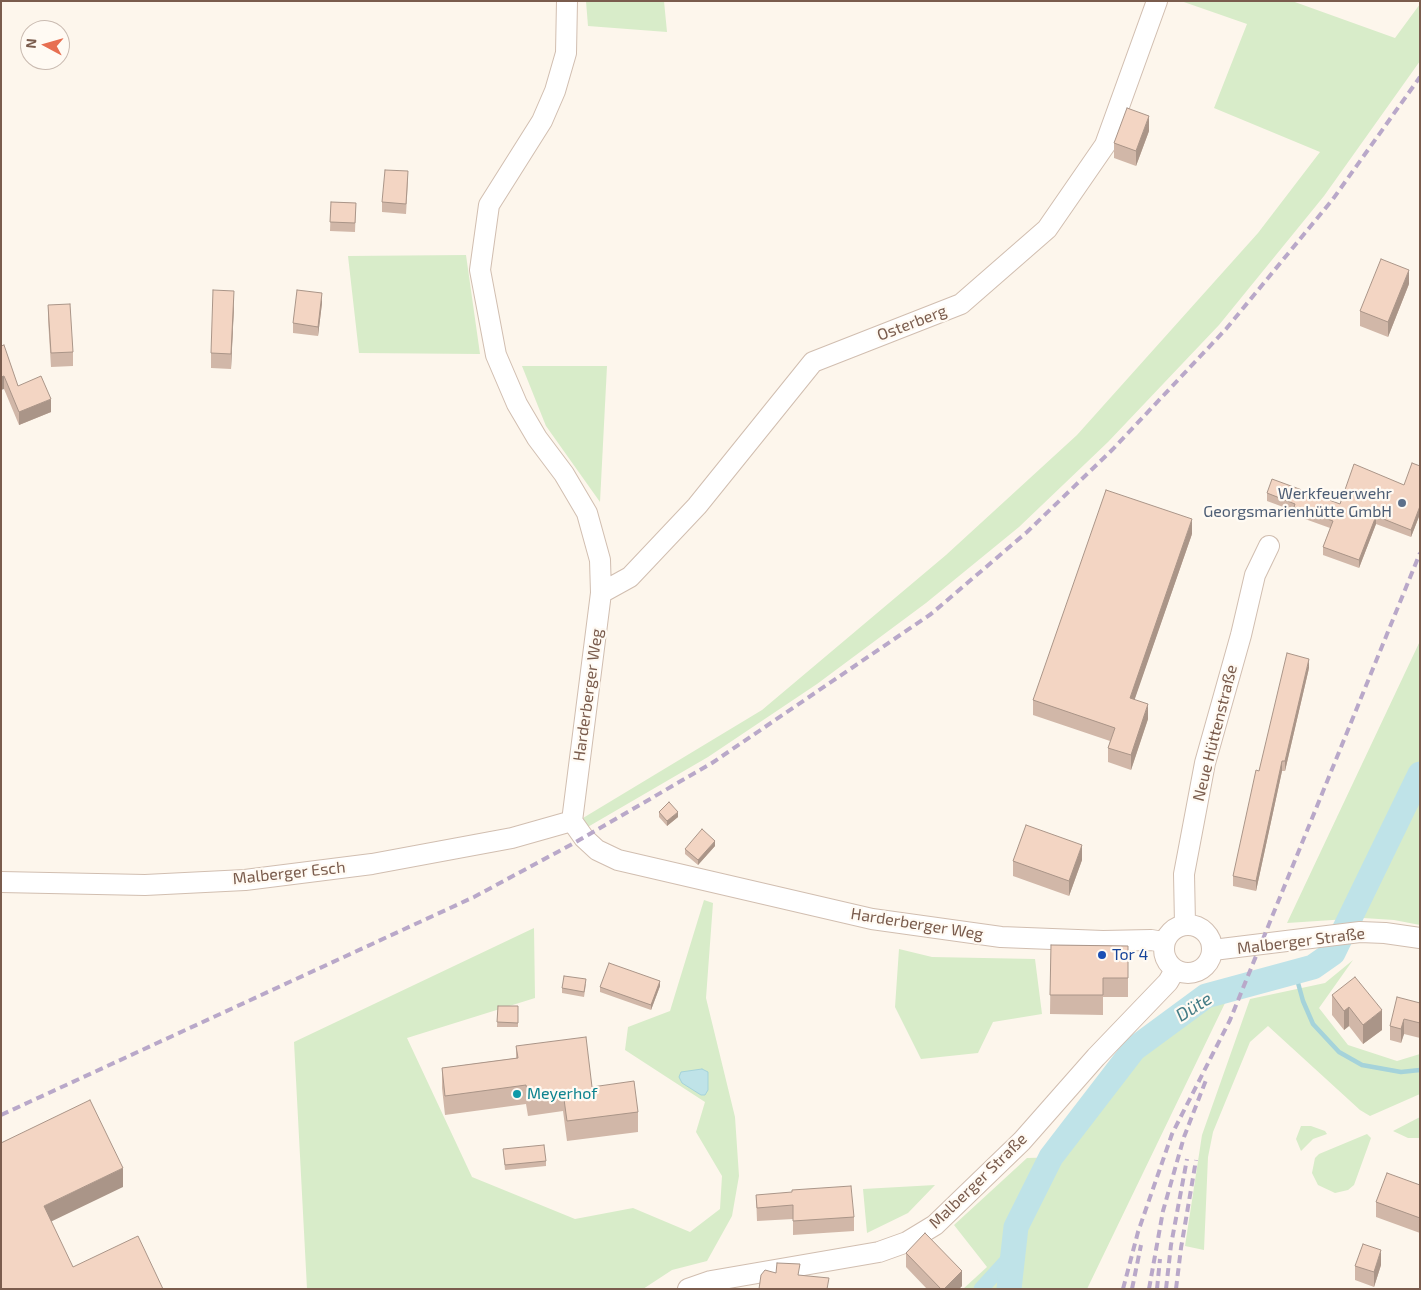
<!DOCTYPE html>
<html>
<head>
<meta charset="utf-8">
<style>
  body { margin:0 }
  #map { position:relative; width:1421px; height:1290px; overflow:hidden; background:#fdf6ec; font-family:"Exo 2",sans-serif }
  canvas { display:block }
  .frame { position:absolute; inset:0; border:2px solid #7a5c4d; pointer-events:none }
  .north { position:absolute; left:20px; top:20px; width:50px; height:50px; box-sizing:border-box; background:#fffaf3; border:1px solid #cabbb1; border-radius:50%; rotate:276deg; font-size:14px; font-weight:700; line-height:20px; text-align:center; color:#7a5c4d }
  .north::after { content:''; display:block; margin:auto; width:18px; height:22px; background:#e76f51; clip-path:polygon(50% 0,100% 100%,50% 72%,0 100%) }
</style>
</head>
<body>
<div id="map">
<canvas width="1421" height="1290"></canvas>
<div class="frame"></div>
<div class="north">N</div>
</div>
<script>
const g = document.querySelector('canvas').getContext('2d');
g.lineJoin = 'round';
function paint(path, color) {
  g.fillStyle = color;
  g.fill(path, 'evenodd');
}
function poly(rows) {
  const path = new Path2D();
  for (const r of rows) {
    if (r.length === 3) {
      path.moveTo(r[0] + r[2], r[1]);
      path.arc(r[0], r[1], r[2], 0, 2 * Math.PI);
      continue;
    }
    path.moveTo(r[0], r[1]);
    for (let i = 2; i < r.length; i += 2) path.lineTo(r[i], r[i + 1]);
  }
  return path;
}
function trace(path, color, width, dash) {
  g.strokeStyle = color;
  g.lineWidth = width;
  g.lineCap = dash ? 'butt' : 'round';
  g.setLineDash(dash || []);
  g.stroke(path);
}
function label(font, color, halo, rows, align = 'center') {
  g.font = font + ' "Exo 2",sans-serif';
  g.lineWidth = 4.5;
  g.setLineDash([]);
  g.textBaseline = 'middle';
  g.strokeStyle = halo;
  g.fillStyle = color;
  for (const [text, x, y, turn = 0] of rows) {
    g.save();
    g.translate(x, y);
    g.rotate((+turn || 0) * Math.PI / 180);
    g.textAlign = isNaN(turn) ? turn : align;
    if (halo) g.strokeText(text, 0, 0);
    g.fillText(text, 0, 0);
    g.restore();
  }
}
paint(poly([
  [586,1,664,1,667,32,588,26],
  [1181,1,1292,1,1395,38,1420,4,1420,61,1324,196,1219,325,1108,442,1019,527,926,603,817,684,708,757,586,828,583,818,762,710,946,555,1077,435,1258,233,1320,152,1214,108,1247,24],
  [466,255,480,354,359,353,348,256],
  [522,366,607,366,600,502,546,426],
  [1420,641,1420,925,1394,920,1363,918,1287,923],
  [704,900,713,903,706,998,735,1117,739,1176,732,1216,707,1261,672,1270,643,1289,307,1289,294,1042,534,928,535,998,407,1038,472,1177,575,1219,633,1208,690,1232,720,1209,722,1176,696,1132,705,1102,625,1050,628,1027,670,1011],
  [899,949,932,957,1035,959,1042,1014,993,1022,978,1053,921,1059,895,1007],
  [1353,960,1319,1008,1348,1045,1397,1061,1420,1054,1420,1094,1370,1116,1360,1110,1268,1026,1250,1042,1213,1132,1208,1157,1204,1250,1185,1246,1202,1135,1250,999,1325,983],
  [1226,1001,1087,1289,963,1289,987,1267,954,1225,1027,1158,1063,1157,1140,1054,1198,1010],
  [1420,1117,1420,1138,1408,1138,1393,1131],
  [1301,1126,1311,1126,1325,1131,1327,1134,1313,1139,1301,1151,1296,1139],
  [1367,1134,1371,1138,1354,1185,1348,1190,1335,1193,1318,1185,1312,1173,1315,1158,1319,1154],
  [935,1185,908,1213,867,1233,863,1189]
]), '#d8ecc9');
const water = poly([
  [702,1069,708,1072,708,1090,705,1095,701,1095,682,1083,679,1077,681,1072,702,1069]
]);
paint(water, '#bfe3e8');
trace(water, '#a5d3da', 1);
trace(poly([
  [1295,972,1303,1001,1313,1024,1339,1052,1362,1065,1401,1072,1420,1070]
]), '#a5d3da', 4.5);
trace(poly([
  [981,1289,1011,1256]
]), '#bfe3e8', 15);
trace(poly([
  [1009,1289,1016,1227,1051,1157,1134,1049,1206,996,1313,967,1333,953,1420,774]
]), '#bfe3e8', 25);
const minor = poly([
  [567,1,566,53,555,91,542,121,489,205,480,270,496,355,517,404,537,438,564,474,587,513,600,560,601,593,572,821,584,838,597,850,618,860,872,919,1001,937,1103,941,1151,940,1164,942],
  [601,593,630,577,697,506,813,362,961,304,1047,229,1105,145,1157,1],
  [1,882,145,885,245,880,372,864,512,838,572,821],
  [1185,924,1184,874,1205,763,1241,635,1255,575,1269,546],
  [1188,949,24],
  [1213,950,1360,932,1385,933,1420,938],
  [688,1289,711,1281,879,1252,907,1242,935,1225,1022,1141,1096,1057,1168,982,1175,970]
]);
trace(minor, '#d1beb0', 22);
trace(minor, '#fff', 20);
trace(poly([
  [1,1115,474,897,576,842,712,763,931,614,1027,532,1113,449,1226,329,1333,199,1420,77],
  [1123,1289,1138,1232,1172,1134,1230,1020,1420,553],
  [1132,1289,1141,1245],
  [1149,1289,1163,1211,1184,1137,1206,1080],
  [1157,1289,1160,1259],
  [1166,1289,1171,1245,1187,1159],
  [1176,1289,1181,1248,1196,1160]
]), '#b9a8c9', 4, [8, 5]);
paint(poly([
  [1149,131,1136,166,1114,158,1114,143],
  [408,181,406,214,382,212,382,202],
  [331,202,356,203,355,232,330,231],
  [1409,284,1388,337,1360,326,1360,311],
  [322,303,318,336,293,333,293,323],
  [48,305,73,352,73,366,51,367,48,319],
  [234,306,231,369,211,368,211,353],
  [1,346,18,386,51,412,19,425,4,389],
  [1420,466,1420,514,1411,537,1376,524,1359,568,1323,555,1323,547,1330,528,1294,515,1294,511,1267,501,1267,493,1340,504,1404,485],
  [1192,534,1134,700,1148,719,1131,770,1108,762,1108,748,1110,741,1033,715,1033,700],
  [1309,668,1285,771,1282,771,1256,891,1233,886,1233,876,1259,771],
  [659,812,678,817,667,826,659,817],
  [715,846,698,865,685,854,685,849],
  [1082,860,1069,896,1013,876,1013,861],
  [1051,945,1128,946,1128,997,1103,997,1103,1015,1050,1014],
  [586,984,584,997,562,993,562,988],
  [660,986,651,1010,600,992,600,987],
  [1332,995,1382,1030,1363,1044,1349,1026,1344,1030,1332,1015],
  [1420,1003,1420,1038,1404,1034,1401,1043,1390,1040,1390,1026],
  [498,1006,518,1006,518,1027,497,1027],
  [516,1046,638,1112,638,1132,567,1141,563,1111,528,1116,526,1104,445,1115,442,1088,442,1068,516,1058],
  [503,1149,546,1161,546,1166,505,1170],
  [1420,1185,1420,1233,1376,1217,1376,1202],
  [756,1195,854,1217,854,1231,793,1235,793,1219,757,1221],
  [906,1253,962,1286,959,1289,927,1289,906,1267],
  [1381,1265,1374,1287,1355,1280,1355,1266]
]), '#d1b7a8');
paint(poly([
  [1149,116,1149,131,1136,166,1136,151],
  [1409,270,1409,284,1388,337,1388,322],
  [234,291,234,306,231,369,231,354],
  [322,293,322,303,318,336,318,327],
  [4,376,4,389,1,390,1,377],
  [51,399,51,412,19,425,19,412],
  [1420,506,1420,514,1411,537,1411,530],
  [1376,516,1376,524,1359,568,1359,560],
  [1192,519,1192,534,1130,713,1130,698],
  [1309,659,1309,668,1285,771,1285,761],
  [1148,704,1148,719,1131,770,1131,755],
  [1282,761,1282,771,1256,891,1256,881],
  [678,812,678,817,667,826,667,821],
  [715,841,715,846,698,865,698,860],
  [1082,845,1082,860,1069,896,1069,881],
  [660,981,660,986,651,1010,651,1005],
  [1349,1007,1349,1026,1344,1030,1344,1011],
  [1382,1010,1382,1030,1363,1044,1363,1025],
  [1404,1019,1404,1034,1401,1043,1401,1029],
  [123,1168,123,1187,44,1225,44,1206],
  [1381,1250,1381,1265,1374,1287,1374,1272],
  [962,1271,962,1286,959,1289,944,1289]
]), '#aa9588');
const building = poly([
  [1127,108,1149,116,1136,151,1114,143,1127,108],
  [385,170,408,171,406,204,382,202,385,170],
  [331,202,356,203,355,223,330,222,331,202],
  [1381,259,1409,270,1388,322,1360,311,1381,259],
  [213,290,234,291,231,354,211,353,213,290],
  [297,290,322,293,318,327,293,323,297,290],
  [70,304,73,352,51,353,48,305,70,304],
  [4,345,18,386,41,376,51,399,19,412,4,376,1,377,1,346,4,345],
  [1412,463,1420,466,1420,506,1411,530,1376,516,1359,560,1323,547,1333,521,1294,507,1295,504,1267,493,1272,479,1340,504,1354,464,1404,485,1412,463],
  [1106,490,1192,519,1130,698,1148,704,1131,755,1108,748,1115,728,1033,700,1106,490],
  [1287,653,1309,659,1285,761,1282,761,1256,881,1233,876,1256,770,1259,771,1287,653],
  [669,802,678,812,667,821,659,812,669,802],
  [1026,825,1082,845,1069,881,1013,861,1026,825],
  [702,829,715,841,698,860,685,849,702,829],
  [1051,945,1128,946,1128,978,1103,978,1103,995,1050,995,1051,945],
  [609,963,660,981,651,1005,600,987,609,963],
  [564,976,586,979,584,992,562,988,564,976],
  [1355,977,1382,1010,1363,1025,1349,1007,1344,1011,1332,995,1355,977],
  [1397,997,1420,1003,1420,1023,1404,1019,1401,1029,1390,1026,1397,997],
  [498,1006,518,1006,518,1023,497,1022,498,1006],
  [586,1037,592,1087,634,1081,638,1112,567,1121,563,1092,528,1096,526,1085,445,1096,442,1068,518,1058,516,1046,586,1037],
  [90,1100,123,1168,44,1206,73,1267,138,1236,163,1289,1,1289,1,1143,90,1100],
  [544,1145,546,1161,505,1165,503,1149,544,1145],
  [1387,1173,1420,1185,1420,1218,1376,1202,1387,1173],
  [851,1186,854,1217,793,1221,793,1205,757,1208,756,1195,792,1192,792,1190,851,1186],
  [925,1233,962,1271,944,1289,941,1289,906,1253,925,1233],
  [1363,1244,1381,1250,1374,1272,1355,1266,1363,1244],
  [777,1263,800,1264,798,1275,829,1278,827,1289,759,1289,761,1275,765,1270,776,1273,777,1263]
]);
paint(building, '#f3d5c3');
trace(building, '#aa9588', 1);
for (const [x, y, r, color] of [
  [1402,503,5,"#5c6f8a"],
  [1102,955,5,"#1a4fb4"],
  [517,1094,5,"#0f9aa8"]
]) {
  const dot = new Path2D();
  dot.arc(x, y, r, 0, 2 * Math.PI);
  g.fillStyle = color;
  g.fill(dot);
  trace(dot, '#fffaf3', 2);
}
label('16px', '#7a5c4d', '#fffaf3', [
  ["Osterberg",912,323,-21],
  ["Harderberger Weg",588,695,-82],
  ["Neue Hüttenstraße",1215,733,-76],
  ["Malberger Esch",289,873,-6],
  ["Harderberger Weg",917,924,9],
  ["Malberger Straße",1301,941,-7],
  ["Malberger Straße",978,1181,-44]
]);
label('16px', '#4e5e75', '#fffaf3', [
  ["Werkfeuerwehr",1392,494],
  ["Georgsmarienhütte GmbH",1392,512]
], 'right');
label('16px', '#164399', '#fffaf3', [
  ["Tor 4",1112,955]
], 'left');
label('16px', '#0d838f', '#fffaf3', [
  ["Meyerhof",527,1094]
], 'left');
label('italic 18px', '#437c86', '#fffaf3', [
  ["Düte",1194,1007,-32]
]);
</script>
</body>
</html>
